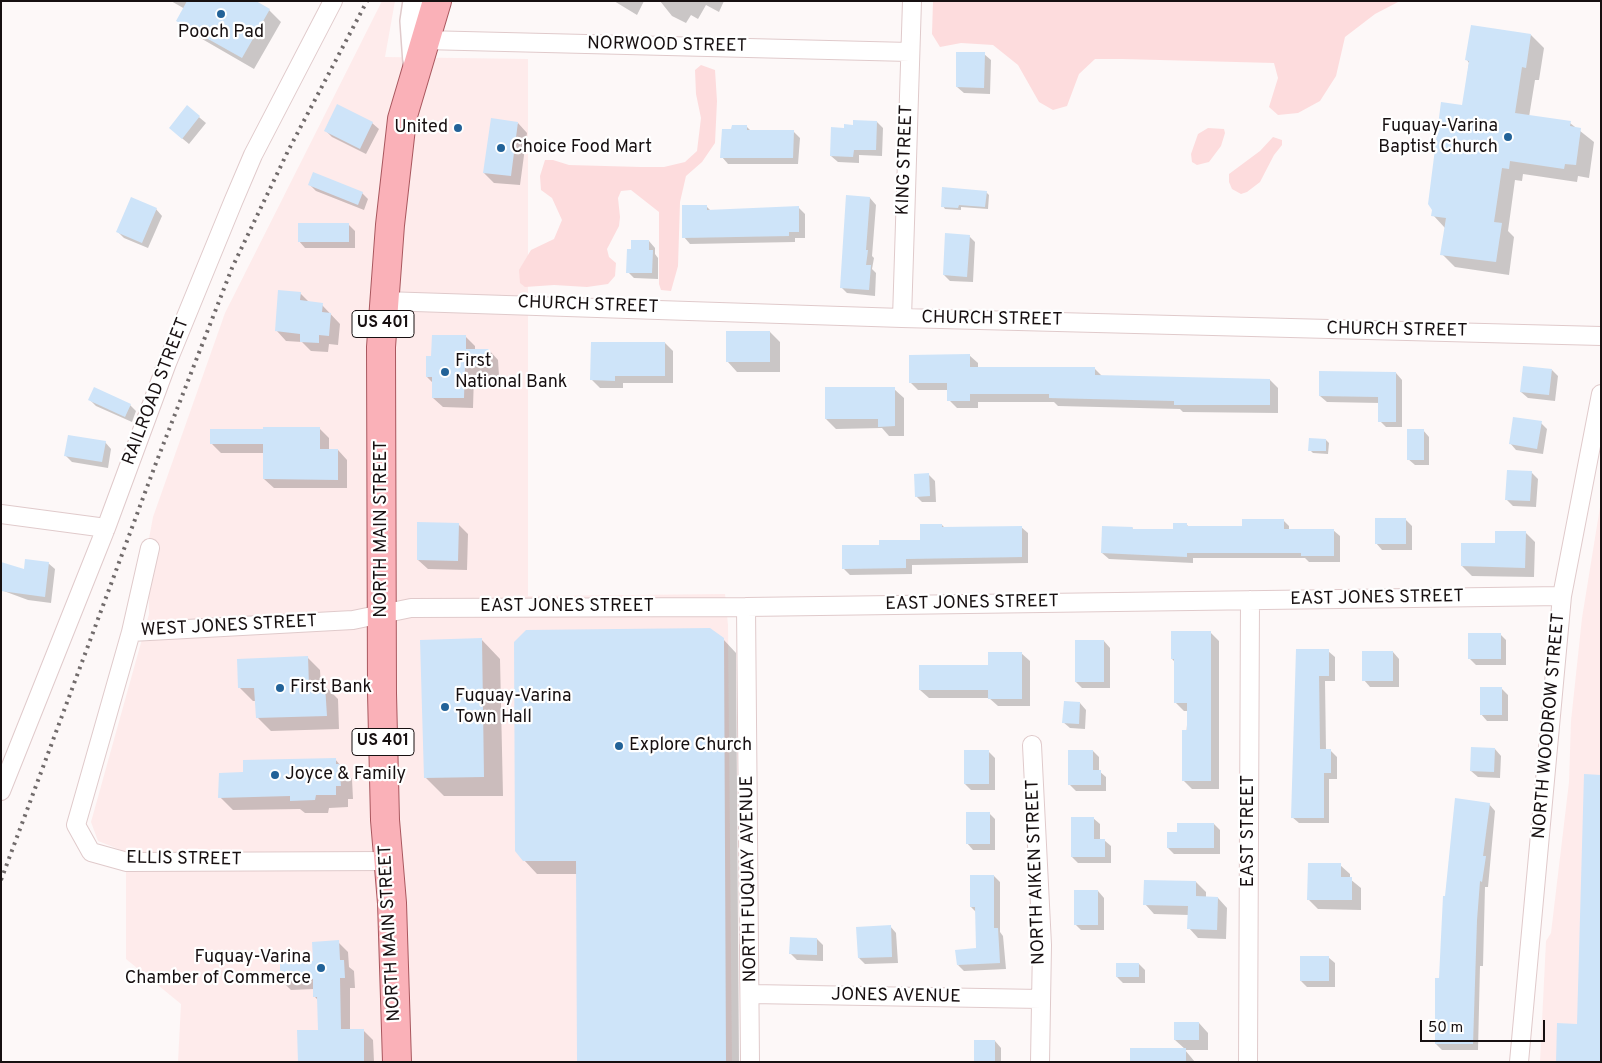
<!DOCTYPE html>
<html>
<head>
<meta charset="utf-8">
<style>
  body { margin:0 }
  #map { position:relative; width:1602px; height:1063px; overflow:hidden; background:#fdf8f8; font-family:Overpass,sans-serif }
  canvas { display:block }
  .frame { position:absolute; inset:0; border:2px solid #171011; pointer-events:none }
  .scale { position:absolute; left:1420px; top:1020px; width:125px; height:22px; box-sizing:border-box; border:2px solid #171011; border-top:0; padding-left:6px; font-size:15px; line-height:18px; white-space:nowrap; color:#171011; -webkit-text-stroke:4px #fff; paint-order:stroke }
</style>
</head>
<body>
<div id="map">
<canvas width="1602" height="1063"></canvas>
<div class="frame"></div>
<div class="scale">50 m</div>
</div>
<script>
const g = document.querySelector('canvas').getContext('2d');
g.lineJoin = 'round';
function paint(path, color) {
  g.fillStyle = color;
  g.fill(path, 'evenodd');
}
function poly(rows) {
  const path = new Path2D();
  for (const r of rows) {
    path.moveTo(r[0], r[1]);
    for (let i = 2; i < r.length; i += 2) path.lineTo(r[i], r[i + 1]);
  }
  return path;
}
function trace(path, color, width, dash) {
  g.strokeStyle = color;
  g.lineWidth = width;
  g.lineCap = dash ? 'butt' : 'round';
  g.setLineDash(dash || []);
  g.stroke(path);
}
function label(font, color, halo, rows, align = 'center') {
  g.font = font + ' Overpass,sans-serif';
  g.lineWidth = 4.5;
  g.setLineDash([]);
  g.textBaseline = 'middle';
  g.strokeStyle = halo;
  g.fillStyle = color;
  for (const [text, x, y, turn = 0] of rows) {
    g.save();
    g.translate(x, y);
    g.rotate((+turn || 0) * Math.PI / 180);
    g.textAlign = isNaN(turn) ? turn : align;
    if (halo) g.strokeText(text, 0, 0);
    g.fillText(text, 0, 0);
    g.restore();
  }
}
paint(poly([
  [382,1,395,1,385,57,528,59,528,596,725,594,728,625,732,1062,178,1062,181,1004,126,959,126,852,98,841,91,822,149,614,148,544,153,517,225,313],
  [1601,501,1601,1062,1540,1062,1546,941,1551,933,1569,782,1571,721,1582,618]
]), '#feebeb');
paint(poly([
  [933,1,1400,1,1375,14,1345,37,1336,76,1320,101,1298,113,1278,115,1269,107,1278,78,1274,63,1122,59,1095,59,1079,74,1067,106,1053,110,1039,102,1018,65,993,45,961,43,940,47,932,34],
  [701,65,715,70,717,101,715,143,702,162,686,176,680,202,678,266,671,291,661,290,659,284,659,212,631,190,621,191,618,198,620,217,619,226,607,249,609,257,616,263,615,276,608,284,587,287,554,285,525,287,520,283,519,270,531,250,554,239,562,220,552,198,541,190,540,176,545,160,553,160,569,165,641,167,664,167,685,162,697,151,701,118,696,94,695,70],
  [1208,128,1224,129,1225,133,1221,146,1209,162,1197,165,1192,162,1191,154,1198,134],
  [1273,137,1282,140,1282,145,1274,155,1260,182,1247,192,1241,194,1232,189,1229,182,1229,174,1260,151]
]), '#fddcdd');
paint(poly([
  [171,1,254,1,269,10,281,22,254,69,190,32,178,21,185,9],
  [614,1,644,1,637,15],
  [660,1,724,1,719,12,706,5,698,19,691,15,686,23,672,16],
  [1531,35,1544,48,1539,80,1535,80,1529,117,1570,123,1594,142,1589,178,1578,176,1577,182,1523,174,1522,181,1515,180,1508,231,1514,237,1509,275,1455,267,1442,254,1445,228,1433,215,1463,107,1469,63,1467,60],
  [984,54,991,60,990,94,964,93,957,87],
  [187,107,206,123,189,144,177,134],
  [877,122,883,128,882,156,859,155,859,163,838,162,831,156,845,129],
  [372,123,379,129,366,154,332,137,326,131],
  [518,123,527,133,520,185,494,183,484,173],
  [746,126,751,131,793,131,800,138,798,164,728,164,722,157,733,131],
  [310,185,362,193,368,199,364,210,316,191],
  [986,192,989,195,988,209,961,207,961,210,945,209,943,206],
  [848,196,870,198,876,205,872,256,874,258,872,269,876,273,875,296,847,293,841,287],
  [707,207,711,211,798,207,805,214,805,238,795,238,795,242,690,244,684,237],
  [156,209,162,216,148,248,124,238,117,231],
  [348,224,355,231,355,248,305,248,299,241],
  [969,236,975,242,973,282,950,281,944,275],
  [649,241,655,248,655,254,658,258,658,279,634,278,628,272],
  [300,293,310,303,322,305,340,324,338,345,329,344,328,352,311,351,302,342,286,341,277,331],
  [770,332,780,342,780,372,737,372,728,362],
  [465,336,475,346,475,350,489,350,498,360,499,376,474,375,473,408,443,407,433,398,433,383,427,377,433,357],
  [665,343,673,351,673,383,623,383,623,388,600,388,592,380],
  [969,355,978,363,978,369,1095,369,1102,376,1270,380,1278,388,1278,413,1183,412,1180,409,1058,406,1054,402,978,402,978,408,957,408,949,400,949,390,918,390,910,382],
  [1552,370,1558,376,1555,401,1528,398,1521,392],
  [1396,373,1402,380,1402,427,1386,427,1380,421,1380,403,1327,402,1320,396],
  [894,389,904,398,904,436,889,436,882,428,836,429,826,419],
  [89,399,130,405,136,411,132,422,96,406],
  [1541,423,1547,429,1543,454,1516,450,1510,443],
  [319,428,329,438,329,450,338,450,347,460,347,488,274,488,264,479,264,453,221,453,212,444],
  [1423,430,1429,437,1429,465,1415,465,1408,459],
  [1326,440,1329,443,1328,454,1313,453,1310,450],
  [105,442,111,449,108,468,72,462,65,455],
  [1531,472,1538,479,1536,507,1513,506,1506,499],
  [928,474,935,481,936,502,922,502,916,496],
  [1405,519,1412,526,1412,550,1382,550,1376,543],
  [1283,520,1289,526,1289,530,1333,530,1340,536,1340,562,1309,562,1305,558,1193,558,1193,563,1109,559,1102,553,1132,528,1135,531,1174,531,1186,524,1189,527,1243,527],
  [458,524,468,534,467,570,428,569,418,560],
  [942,525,945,528,1021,527,1028,533,1028,563,912,565,912,574,850,575,844,569,880,546,921,542],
  [1525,532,1535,542,1534,577,1472,576,1462,566,1496,544],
  [48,563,55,569,51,603,28,600,1,590,25,571],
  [1210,632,1219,641,1219,789,1192,789,1183,780,1188,711,1184,711,1175,702,1175,662,1172,659],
  [1500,634,1506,640,1506,665,1476,665,1470,659],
  [481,639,500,659,503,796,444,796,425,777],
  [723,639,736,653,739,1062,579,1062,577,874,537,874,524,860],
  [1104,641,1110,648,1110,688,1082,688,1076,682],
  [1297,651,1328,651,1335,657,1335,681,1325,681,1326,750,1330,750,1337,757,1337,779,1329,779,1329,823,1299,823,1292,817],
  [1393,652,1399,659,1399,687,1370,687,1364,680],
  [1021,653,1030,661,1030,706,998,706,989,698,929,698,920,690],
  [307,657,320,670,321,686,325,686,338,699,339,729,271,731,258,718,256,701,253,701,240,688],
  [1501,688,1508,695,1508,721,1487,721,1481,714],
  [1080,703,1086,710,1085,729,1070,728,1063,722],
  [1495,749,1501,756,1500,778,1478,777,1471,771],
  [988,751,995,758,995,790,971,790,965,784],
  [1093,751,1099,757,1099,771,1106,777,1106,791,1076,791,1070,785],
  [335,759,352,779,353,799,348,799,348,807,329,808,328,813,305,813,300,809,233,810,220,797,244,773],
  [1489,804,1495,811,1488,887,1485,887,1483,966,1480,966,1478,1050,1442,1050,1436,1044,1447,897],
  [989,813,995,819,995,850,973,850,967,843],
  [1093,818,1100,824,1100,840,1104,840,1111,846,1111,863,1078,863,1072,857],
  [1214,824,1220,830,1220,854,1174,854,1168,848,1178,833],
  [1340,865,1350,874,1350,879,1361,888,1361,910,1318,909,1309,900],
  [994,876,1000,882,1000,932,1003,936,1006,969,964,971,958,965,977,950,976,912,971,907],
  [1196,882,1206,892,1206,898,1218,898,1227,908,1226,939,1198,938,1189,928,1189,915,1154,914,1145,904],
  [1098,891,1104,898,1104,930,1081,930,1075,924],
  [890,926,896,933,898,963,865,964,859,958],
  [817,939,823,945,823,961,797,960,790,953],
  [338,942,348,952,349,967,354,971,355,988,350,988,350,1030,363,1030,373,1040,374,1062,299,1062,320,1031,318,1000,315,997,314,989,291,990,281,980,314,963],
  [1328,957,1335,963,1335,987,1307,987,1301,981],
  [1139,964,1145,970,1145,983,1123,983,1117,977],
  [1199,1023,1208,1033,1208,1050,1185,1050,1195,1062,1131,1062,1185,1049,1175,1040],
  [995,1041,1001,1048,1001,1062,976,1062]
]), '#0003');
paint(poly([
  [187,1,256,1,270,9,242,58,176,21],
  [1471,25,1531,34,1526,68,1522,67,1515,113,1571,121,1570,126,1581,128,1576,165,1565,164,1564,169,1510,161,1509,169,1502,168,1494,222,1502,223,1496,262,1440,255,1446,218,1431,216,1432,210,1428,204,1441,102,1462,105,1469,61,1465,60],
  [956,52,985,52,984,88,956,87],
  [337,104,373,122,360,149,324,131],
  [187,105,200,116,182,139,169,128],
  [491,118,518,122,511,176,483,173],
  [853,120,877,121,876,150,854,150,853,157,830,156,831,127,844,128,844,124,853,125],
  [732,125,747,125,747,130,794,130,793,158,720,158,722,129,731,129],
  [313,172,363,192,358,205,308,185],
  [942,187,987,191,985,207,959,205,958,208,941,207],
  [846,195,870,197,866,250,868,250,866,265,871,265,869,290,840,288],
  [131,197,157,208,142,243,116,232],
  [682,205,707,205,707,210,799,206,799,232,789,232,789,236,682,238],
  [298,223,349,223,349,242,298,242],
  [945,233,970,235,967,277,943,275],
  [631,240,649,240,649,250,653,250,652,273,626,273,627,249,631,249],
  [278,290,301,292,300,300,323,303,322,312,331,313,329,336,319,335,319,343,300,342,300,334,275,331],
  [726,331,770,331,770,362,726,362],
  [432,335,466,335,466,349,489,349,490,367,465,366,464,398,432,398,432,377,426,377,426,356,431,356],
  [591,342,665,342,665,376,615,376,615,381,590,380],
  [970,354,970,367,1095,367,1095,375,1270,379,1270,405,1174,405,1174,401,1049,398,1049,394,970,394,970,401,947,401,947,383,909,383,909,355],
  [1523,366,1552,369,1549,395,1520,392],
  [1319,371,1396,372,1396,422,1378,422,1378,397,1319,396],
  [94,387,131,404,125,417,88,400],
  [825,387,895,387,895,426,878,427,878,419,825,419],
  [1513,417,1542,421,1537,449,1509,444],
  [263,427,320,427,320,449,338,449,338,480,263,479,263,444,210,444,210,429,263,429],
  [1407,429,1424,429,1424,460,1407,460],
  [68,435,106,441,102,462,64,456],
  [1309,438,1326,439,1326,451,1308,451],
  [1507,470,1532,471,1530,501,1505,500],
  [929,473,930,496,915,497,914,474],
  [1375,518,1406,518,1406,544,1375,544],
  [1242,519,1284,519,1284,529,1334,529,1334,556,1301,556,1301,553,1187,553,1187,557,1101,553,1102,526,1133,527,1132,529,1173,529,1173,523,1187,523,1187,526,1242,526],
  [417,522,459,523,458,561,417,560],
  [920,524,942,524,942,527,1022,526,1022,557,906,559,906,568,842,569,842,545,879,545,879,540,920,540],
  [1495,531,1526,531,1525,568,1461,566,1461,543,1495,543],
  [25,559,49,562,45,597,1,591,1,562,24,569],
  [710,628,724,638,726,1062,577,1062,576,861,523,861,515,851,514,642,526,630],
  [1171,631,1211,631,1211,781,1182,781,1182,730,1187,730,1187,703,1174,703,1174,659,1171,659],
  [1468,633,1501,633,1501,659,1468,659],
  [482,638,484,777,424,778,420,640],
  [1075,640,1104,640,1104,682,1075,682],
  [1296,649,1329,649,1329,676,1319,676,1320,749,1331,749,1331,773,1324,773,1324,818,1291,818],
  [1362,651,1393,651,1393,681,1362,681],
  [988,652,1022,652,1022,699,988,699,988,690,919,690,919,665,988,665],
  [308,656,309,686,325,685,327,716,256,718,254,688,238,688,237,659],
  [1480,687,1502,687,1502,715,1480,715],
  [1064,701,1080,702,1079,724,1062,723],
  [1471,747,1495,748,1494,772,1470,771],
  [964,750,989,750,989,784,964,784],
  [1068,750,1093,750,1093,770,1101,770,1101,785,1068,785],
  [336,758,336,764,339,764,341,786,336,786,336,795,316,795,315,800,290,801,290,796,218,798,219,773,243,772,243,760],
  [1584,774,1601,775,1601,1062,1556,1062,1557,1023,1577,1024],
  [1455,798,1490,803,1483,856,1486,856,1482,882,1480,881,1477,920,1473,1044,1435,1044,1435,978,1439,978,1443,896,1445,896],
  [966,812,990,812,990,844,966,844],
  [1071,817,1094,817,1094,839,1105,839,1105,857,1071,857],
  [1177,823,1214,823,1214,848,1167,848,1167,832,1177,832],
  [1308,863,1341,863,1341,877,1352,877,1352,900,1307,900],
  [970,875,994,875,994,928,998,928,1000,963,957,965,955,950,976,948,975,907,970,907],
  [1144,880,1196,881,1196,896,1218,897,1217,930,1187,929,1188,906,1143,905],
  [1074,890,1098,890,1098,925,1074,925],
  [891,925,892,957,858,958,856,927],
  [790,937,817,938,817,955,789,954],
  [339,940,340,960,344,960,345,978,340,978,341,1029,364,1029,364,1062,298,1062,297,1030,318,1030,317,997,313,997,313,979,280,980,280,963,313,961,312,942],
  [1300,956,1329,956,1329,981,1300,981],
  [1116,963,1139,963,1139,977,1116,977],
  [1174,1022,1199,1022,1199,1040,1174,1040],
  [974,1040,995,1040,995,1062,974,1062],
  [1130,1048,1186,1048,1186,1062,1130,1062]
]), '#cee4f9');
const street = poly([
  [424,40,910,52],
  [384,301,902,318,1601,336],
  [902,318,912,1],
  [1,514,106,528],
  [150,548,131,632,353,620,411,608,746,607,1562,596],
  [746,607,750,1062],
  [131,632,76,825,91,852,127,862,388,861],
  [1032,745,1042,945,1040,1062],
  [1,791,106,528,167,363,233,202,253,155,333,1],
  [751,994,1041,999],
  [1248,1062,1250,600],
  [1519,1062,1562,596,1601,394]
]);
const secondary = poly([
  [416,1,413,21,416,63]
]);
const primary = poly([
  [397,1062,392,903,385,820,382,693,381,347,390,225,402,119,437,1]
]);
trace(street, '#e0cacb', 20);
trace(secondary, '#e0cacb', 28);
trace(primary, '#a9575e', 30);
trace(street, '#fff', 18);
trace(secondary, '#fff', 25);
trace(primary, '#fab1b8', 28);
trace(poly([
  [1,880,156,463,232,268,288,151,367,1]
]), '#716b6b', 4, [2.5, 5]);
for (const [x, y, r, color] of [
  [221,14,5,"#226298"],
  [458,128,5,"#226298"],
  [1508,137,5,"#226298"],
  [501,148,5,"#226298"],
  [445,372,5,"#226298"],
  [280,688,5,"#226298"],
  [445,707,5,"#226298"],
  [619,746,5,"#226298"],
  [275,775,5,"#226298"],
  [321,968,5,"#226298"]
]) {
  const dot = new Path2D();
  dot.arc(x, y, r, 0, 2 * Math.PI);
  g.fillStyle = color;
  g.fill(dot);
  trace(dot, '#fff', 2);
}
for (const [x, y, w] of [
  [383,324,62],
  [383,742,62]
]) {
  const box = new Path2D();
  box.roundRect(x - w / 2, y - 13.5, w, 27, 4);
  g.fillStyle = '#fff';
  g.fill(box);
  trace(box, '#171011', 1);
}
label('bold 16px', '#171011', null, [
  ["US 401",383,324],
  ["US 401",383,742]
]);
label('18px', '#171011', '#fff', [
  ["Pooch Pad",221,33,"center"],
  ["Fuquay-Varina",1498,127,"right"],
  ["Baptist Church",1498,148,"right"],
  ["United",448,128,"right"],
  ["Choice Food Mart",511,148],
  ["First",455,362],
  ["National Bank",455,383],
  ["First Bank",290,688],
  ["Fuquay-Varina",455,697],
  ["Town Hall",455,718],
  ["Explore Church",629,746],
  ["Joyce & Family",285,775],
  ["Fuquay-Varina",311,958,"right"],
  ["Chamber of Commerce",311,979,"right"]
], 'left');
label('18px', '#171011', '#fff', [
  ["NORWOOD STREET",667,46,1],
  ["KING STREET",906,160,-88],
  ["CHURCH STREET",588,306,2],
  ["CHURCH STREET",992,320,1],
  ["CHURCH STREET",1397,331,1],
  ["RAILROAD STREET",157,392,-69],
  ["NORTH MAIN STREET",382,529,-90],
  ["EAST JONES STREET",1377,599,-1],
  ["EAST JONES STREET",972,604,-1],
  ["EAST JONES STREET",567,607],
  ["WEST JONES STREET",229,627,-3],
  ["NORTH WOODROW STREET",1550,726,-85],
  ["EAST STREET",1249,831,-90],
  ["ELLIS STREET",184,860,1],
  ["NORTH AIKEN STREET",1037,872,-92],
  ["NORTH FUQUAY AVENUE",750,879,-91],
  ["NORTH MAIN STREET",391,933,-93],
  ["JONES AVENUE",896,997,1]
]);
</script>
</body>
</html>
